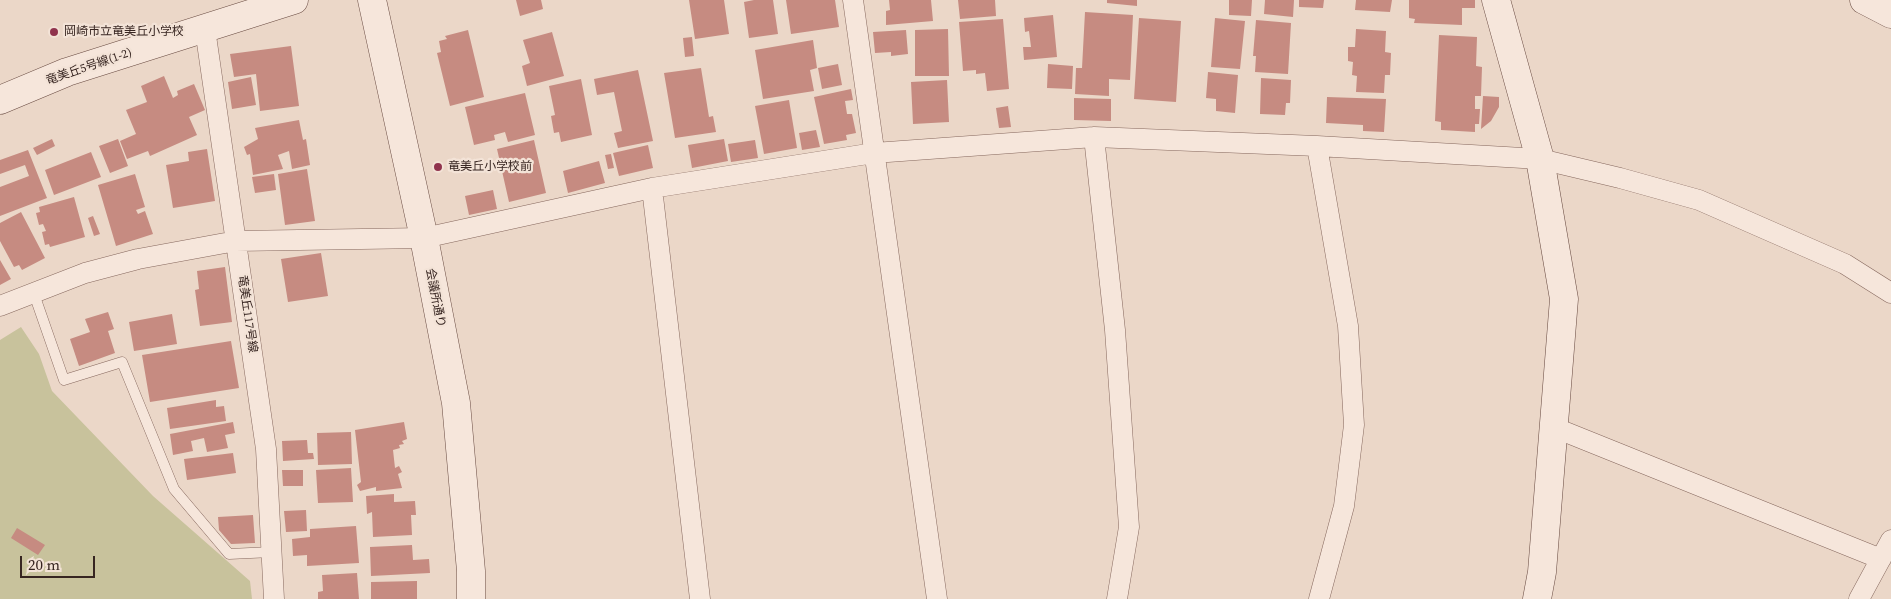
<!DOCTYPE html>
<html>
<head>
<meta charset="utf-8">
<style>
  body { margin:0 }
  #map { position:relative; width:1891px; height:599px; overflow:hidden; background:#ebd7c8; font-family:"Source Serif 4",serif }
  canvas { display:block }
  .scale { position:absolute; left:20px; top:556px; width:75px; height:22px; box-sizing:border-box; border:2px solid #372521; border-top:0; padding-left:6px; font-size:15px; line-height:18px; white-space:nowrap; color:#372521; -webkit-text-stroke:4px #f3e3d7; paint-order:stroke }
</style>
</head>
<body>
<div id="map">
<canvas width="1891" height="599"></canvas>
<div class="scale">20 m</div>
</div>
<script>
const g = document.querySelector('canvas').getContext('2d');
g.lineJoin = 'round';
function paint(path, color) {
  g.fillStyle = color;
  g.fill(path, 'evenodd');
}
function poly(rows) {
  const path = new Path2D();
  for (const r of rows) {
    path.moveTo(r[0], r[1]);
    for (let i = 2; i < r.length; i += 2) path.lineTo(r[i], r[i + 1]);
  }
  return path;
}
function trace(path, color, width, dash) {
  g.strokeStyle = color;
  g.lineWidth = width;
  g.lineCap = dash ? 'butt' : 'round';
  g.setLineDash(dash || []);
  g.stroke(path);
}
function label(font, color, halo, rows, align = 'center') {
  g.font = font + ' "Source Serif 4","Noto Sans JP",serif';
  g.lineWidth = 4.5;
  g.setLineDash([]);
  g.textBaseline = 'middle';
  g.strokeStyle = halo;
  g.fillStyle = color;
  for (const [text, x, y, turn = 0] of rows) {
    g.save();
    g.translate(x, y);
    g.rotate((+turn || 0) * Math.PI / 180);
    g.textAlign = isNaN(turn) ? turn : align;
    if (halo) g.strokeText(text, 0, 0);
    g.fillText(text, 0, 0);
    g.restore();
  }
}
paint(poly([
  [21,327,39,354,52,391,153,496,250,581,252,599,0,599,0,340]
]), '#c8c29c');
paint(poly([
  [516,0,541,0,543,9,520,16],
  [689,0,724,0,729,34,695,39],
  [754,0,773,0,778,34,749,38,744,2],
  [786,0,835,0,839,27,791,34],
  [889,0,931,0,933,21,886,25,886,11,890,10],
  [958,0,995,0,996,16,960,19],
  [1107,0,1137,0,1137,6,1107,3],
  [1229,0,1252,0,1251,16,1229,15],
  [1265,0,1294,0,1293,17,1264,14],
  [1299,0,1324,0,1323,8,1299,7],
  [1356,0,1392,0,1390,12,1355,10],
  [1409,0,1475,0,1475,8,1462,8,1462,25,1414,23,1415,19,1409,18],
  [1085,12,1133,15,1130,80,1109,79,1109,96,1075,94,1076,68,1082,68],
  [1053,15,1057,57,1024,60,1023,47,1031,47,1029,31,1025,32,1024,18],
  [1139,18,1181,21,1176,102,1134,99],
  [1215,18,1245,21,1240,69,1211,67],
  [1003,19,1009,89,987,91,985,73,976,74,976,70,963,71,959,22],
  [1256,20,1291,23,1288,74,1255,72,1256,56,1253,56],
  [948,29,949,76,915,76,915,30],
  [1356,29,1386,31,1385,52,1391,53,1390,75,1385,75,1384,93,1356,92,1357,76,1352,75,1353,62,1348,61,1348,47,1355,47],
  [468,30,484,97,450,106,437,53,441,52,439,41,447,39,445,36],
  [906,30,908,54,891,56,891,52,875,53,873,32],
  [552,32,564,76,527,86,522,66,530,63,523,40],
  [1439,35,1477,37,1476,66,1482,67,1481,96,1475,96,1475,109,1480,109,1479,124,1475,124,1475,132,1441,130,1441,122,1435,121],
  [692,37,694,56,685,57,683,38],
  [813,40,817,68,810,70,814,91,763,99,755,50],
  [291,46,299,106,260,111,256,74,234,77,230,54],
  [838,64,842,85,822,89,818,68],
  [1048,64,1073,66,1072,89,1047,88],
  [701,68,709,117,713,116,716,132,675,138,664,73],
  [638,70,653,141,618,148,614,133,622,131,614,92,597,95,594,79],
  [1208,72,1238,75,1235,113,1216,111,1216,99,1206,98],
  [164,76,173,98,178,95,177,91,194,84,205,110,189,117,197,135,150,156,148,151,127,159,120,141,136,134,126,110,147,102,141,86],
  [251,77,256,105,232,109,228,82],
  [1261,78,1291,80,1290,103,1286,103,1285,115,1260,114],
  [581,79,592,135,561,142,559,132,554,133,551,116,555,115,549,86],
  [947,80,949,122,913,124,911,82],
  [851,89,853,100,845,101,847,114,852,114,856,133,846,135,847,140,824,144,814,97],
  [525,93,535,135,508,142,505,132,494,135,495,140,474,145,465,107],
  [1483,96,1499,97,1499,107,1491,121,1481,129],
  [1327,97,1386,99,1384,132,1363,131,1363,125,1326,123],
  [1074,98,1111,99,1111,121,1074,120],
  [789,100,797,148,764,154,755,106],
  [1008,106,1011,127,999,128,996,108],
  [299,120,303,140,306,139,310,165,292,169,289,151,278,155,283,169,253,175,250,154,247,155,244,147,258,139,255,128],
  [816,130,820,147,802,150,799,133],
  [52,139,55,146,37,155,33,148],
  [118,139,128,166,110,173,99,146],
  [724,139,728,161,692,168,688,145],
  [534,140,546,193,509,202,497,149],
  [755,140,758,158,731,162,728,144],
  [648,145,653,168,619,176,613,153],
  [207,149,215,201,173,208,166,165,189,161,188,152],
  [28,150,47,198,0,216,0,187,29,176,25,165,0,174,0,160],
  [91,152,101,177,54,195,45,170],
  [611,154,614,168,608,169,605,155],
  [599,161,605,183,568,193,563,171],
  [307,169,315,221,285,225,278,174],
  [135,174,145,207,136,210,138,214,145,211,153,234,116,246,98,185],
  [274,174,276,190,255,193,252,177],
  [493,190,497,209,469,215,465,196],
  [74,197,85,237,50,247,49,244,45,245,42,232,46,231,43,224,39,225,36,213,40,212,39,207],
  [21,212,45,258,22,270,19,265,14,267,0,241,0,223],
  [93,216,100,234,94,236,88,218],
  [321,253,328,296,288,302,281,259],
  [0,260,11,279,0,285],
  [225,267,232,322,200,326,195,290,199,289,197,271],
  [108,312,114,329,108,331,115,353,79,366,70,339,90,332,85,319],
  [172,314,177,344,134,351,129,322],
  [231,341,239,388,150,402,142,355],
  [216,400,216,407,224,406,226,421,170,429,167,408],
  [233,422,235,433,225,435,228,448,207,452,204,438,191,441,193,451,173,455,170,434],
  [404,422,407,439,402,441,404,444,399,445,400,448,393,450,395,468,399,466,402,472,398,474,402,488,376,491,376,487,360,491,357,485,361,482,355,430],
  [351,432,352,464,318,465,317,433],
  [307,440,308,453,313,453,314,459,283,461,282,441],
  [233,453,236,473,187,480,184,459],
  [351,468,353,502,318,503,316,470],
  [282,470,303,470,303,486,283,486],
  [394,494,394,502,415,501,416,515,411,515,412,535,373,537,372,512,367,514,366,496],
  [306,510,307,531,286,532,284,511],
  [253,515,255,543,231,544,219,530,218,517],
  [356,526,359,563,307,566,307,555,293,556,292,539,310,537,310,529],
  [17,528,45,545,38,555,11,538],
  [412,545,413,560,429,559,430,573,371,576,370,547],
  [357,573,359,599,318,599,318,592,323,591,322,575],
  [417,581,417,599,371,599,371,582]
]), '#c68b81');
const lane = poly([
  [33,291,64,380,122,362,174,489,229,554,272,552]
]);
const street = poly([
  [853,0,937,599],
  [205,29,266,449,274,599],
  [1094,137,1115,330,1129,527,1117,599],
  [1317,146,1348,326,1354,425,1344,506,1319,599],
  [652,188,700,599],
  [0,306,85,273,138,259,236,241,424,238,652,188,874,153,1094,137,1317,146,1540,159,1620,178,1699,200,1845,264,1891,293],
  [1553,427,1881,559],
  [1859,599,1891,540]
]);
const secondary = poly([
  [372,0,424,238,456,403,471,571,471,599],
  [1496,0,1540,159,1564,299,1542,572,1537,599],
  [1864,0,1891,14],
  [0,100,67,72,294,0]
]);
trace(lane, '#86685e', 11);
trace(street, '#86685e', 21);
trace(secondary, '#684a41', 29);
trace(lane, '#f6e6db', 10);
trace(street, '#f6e6db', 20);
trace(secondary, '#f6e6db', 28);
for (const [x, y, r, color] of [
  [54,32,5,"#90334d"],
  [438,167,5,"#90334d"]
]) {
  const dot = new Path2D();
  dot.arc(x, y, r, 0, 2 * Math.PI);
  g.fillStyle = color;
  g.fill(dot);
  trace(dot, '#f3e3d7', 2);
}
label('12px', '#372521', '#f3e3d7', [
  ["岡崎市立竜美丘小学校",64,32],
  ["竜美丘小学校前",448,167]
], 'left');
label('12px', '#372521', '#f3e3d7', [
  ["竜美丘5号線(1-2)",89,67,-19],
  ["会議所通り",435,298,79],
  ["竜美丘117号線",247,314,82]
]);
</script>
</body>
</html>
